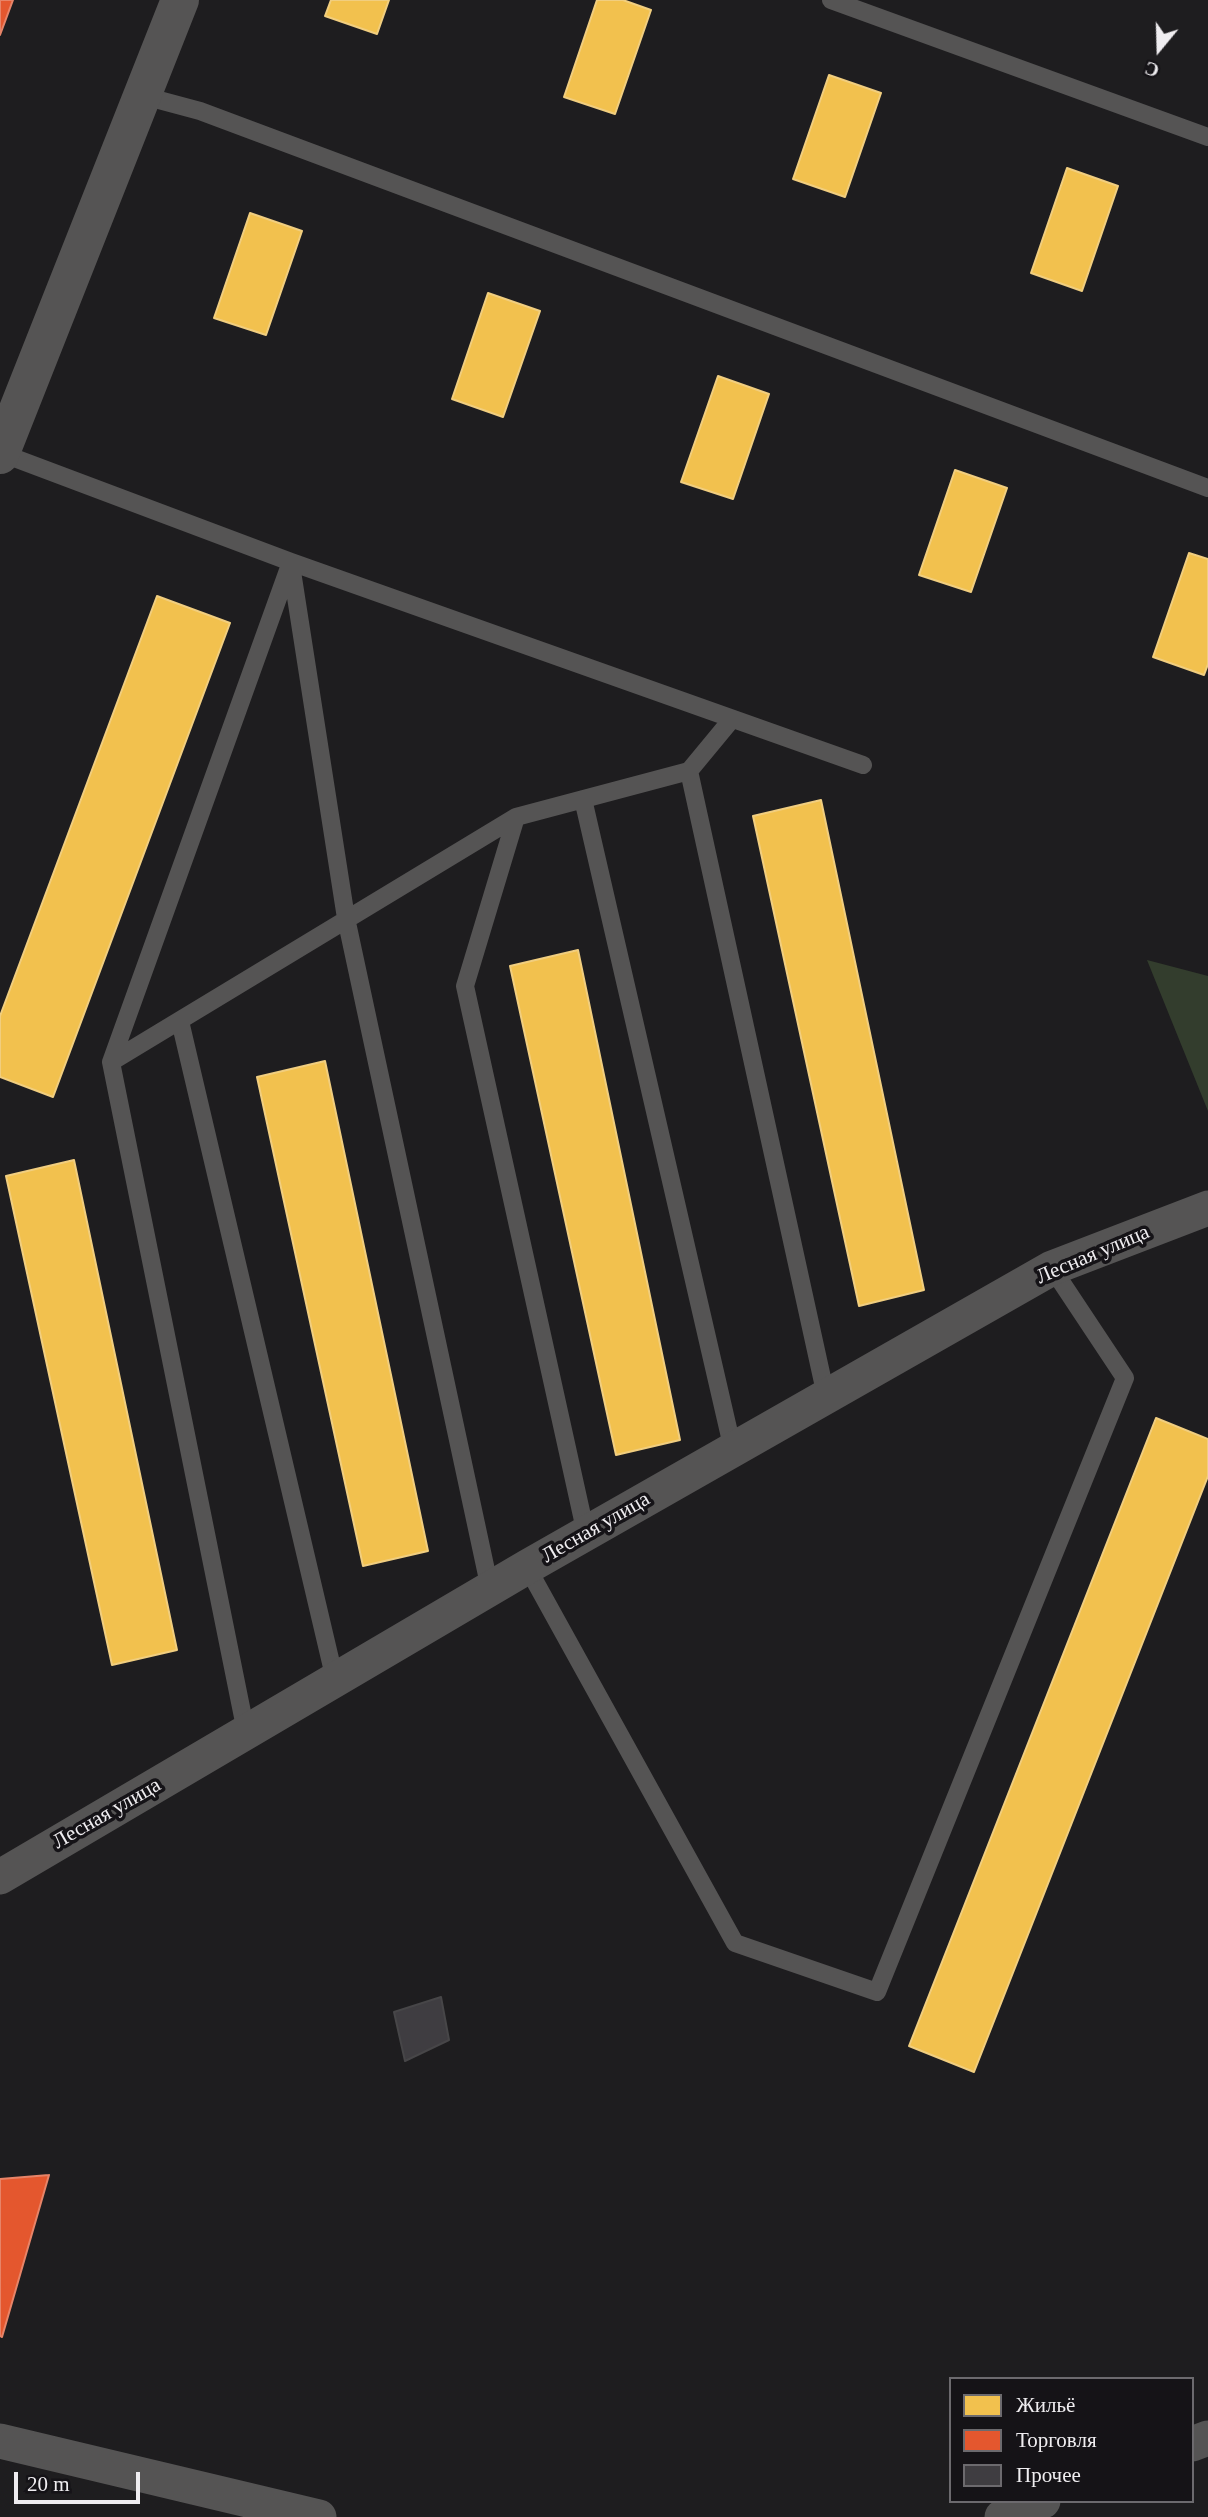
<!DOCTYPE html>
<html>
<head>
<meta charset="utf-8">
<style>
  body { margin:0 }
  #map { position:relative; width:1208px; height:2517px; overflow:hidden; background:#1e1d1f; font-family:Georgia,serif }
  canvas { display:block }
  .legend { position:absolute; left:949px; top:2377px; width:245px; height:126px; box-sizing:border-box; background:#151317; border:2px solid #6c6a6e; margin:0; padding:9px 12px; list-style:none; font-size:21px; color:#efedf0 }
  .legend li { display:flex; align-items:center; gap:14px; height:35px }
  .legend b { width:35px; border:2px solid #6c6a6e }
  .north { position:absolute; left:1124px; top:14px; width:70px; height:70px; -webkit-text-stroke:5px #151317; paint-order:stroke; rotate:199deg; font-size:19px; font-weight:700; line-height:28px; text-align:center; color:#efedf0 }
  .north::after { content:''; display:block; margin:auto; width:24px; height:32px; background:#efedf0; clip-path:polygon(50% 0,100% 100%,50% 72%,0 100%) }
  .scale { position:absolute; left:14px; top:2472px; width:126px; height:32px; box-sizing:border-box; border:4px solid #efedf0; border-top:0; padding-left:9px; font-size:21px; line-height:24px; white-space:nowrap; color:#efedf0; -webkit-text-stroke:5px #151317; paint-order:stroke }
</style>
</head>
<body>
<div id="map">
<canvas width="1208" height="2517"></canvas>
<ul class="legend">
<li><b style="height:19px;background:#f2c14e"></b>Жильё</li>
<li><b style="height:19px;background:#e4572e"></b>Торговля</li>
<li><b style="height:19px;background:#3f3d41"></b>Прочее</li>
</ul>
<div class="north">С</div>
<div class="scale">20 m</div>
</div>
<script>
const g = document.querySelector('canvas').getContext('2d');
g.lineJoin = 'round';
function paint(path, color) {
  g.fillStyle = color;
  g.fill(path, 'evenodd');
}
function poly(rows) {
  const path = new Path2D();
  for (const r of rows) {
    path.moveTo(r[0], r[1]);
    for (let i = 2; i < r.length; i += 2) path.lineTo(r[i], r[i + 1]);
  }
  return path;
}
function trace(path, color, width, dash) {
  g.strokeStyle = color;
  g.lineWidth = width;
  g.lineCap = dash ? 'butt' : 'round';
  g.setLineDash(dash || []);
  g.stroke(path);
}
function label(font, color, halo, rows, align = 'center') {
  g.font = font + ' Georgia,serif';
  g.lineWidth = 7;
  g.setLineDash([]);
  g.textBaseline = 'middle';
  g.strokeStyle = halo;
  g.fillStyle = color;
  for (const [text, x, y, turn = 0] of rows) {
    g.save();
    g.translate(x, y);
    g.rotate((+turn || 0) * Math.PI / 180);
    g.textAlign = isNaN(turn) ? turn : align;
    if (halo) g.strokeText(text, 0, 0);
    g.fillText(text, 0, 0);
    g.restore();
  }
}
paint(poly([
  [1147,960,1208,976,1208,1111]
]), '#333d2d');
const homes = poly([
  [331,0,389,0,377,34,325,16,331,0],
  [597,0,623,0,651,10,615,114,564,97,597,0],
  [829,75,881,93,845,197,793,179,829,75],
  [1067,168,1118,186,1082,291,1031,273,1067,168],
  [250,213,302,231,266,335,214,318,250,213],
  [488,293,540,311,503,417,452,399,488,293],
  [718,376,769,394,733,499,681,482,718,376],
  [955,470,1007,488,971,592,919,575,955,470],
  [1189,553,1208,559,1208,664,1204,675,1153,657,1189,553],
  [157,596,230,623,53,1097,0,1077,0,1016,157,596],
  [821,800,924,1290,859,1306,753,816,821,800],
  [578,950,680,1440,616,1455,510,966,578,950],
  [325,1061,428,1551,363,1566,257,1077,325,1061],
  [74,1160,177,1650,112,1665,6,1176,74,1160],
  [1156,1418,1208,1439,1208,1476,974,2072,909,2046,1156,1418]
]);
paint(homes, '#f2c14e');
trace(homes, '#f1ce7f', 2);
const shops = poly([
  [0,0,13,0,0,35,0,0],
  [49,2175,2,2337,0,2336,0,2179,49,2175]
]);
paint(shops, '#e4572e');
trace(shops, '#e78468', 2);
const building = poly([
  [441,1997,449,2040,405,2061,394,2012,441,1997]
]);
paint(building, '#3f3d41');
trace(building, '#474648', 2);
trace(poly([
  [831,0,1208,137],
  [144,96,200,111,1208,488],
  [1,453,291,562,863,765],
  [291,565,346,918,490,1589],
  [689,771,826,1396],
  [583,799,733,1450],
  [516,817,465,986,586,1534],
  [180,1021,335,1680],
  [111,1062,516,817,689,771,732,719],
  [527,1567,735,1943,877,1992,1125,1378,1052,1268],
  [246,1732,111,1062,291,562]
]), '#555454', 18);
trace(poly([
  [0,1877,527,1567,1052,1268,1208,1208],
  [0,2441,319,2517],
  [1192,2444,1208,2438],
  [1002,2517,1043,2501]
]), '#555454', 35);
trace(poly([
  [0,455,180,0]
]), '#555454', 38);
label('21px', '#efedf0', '#151317', [
  ["Лесная улица",1093,1255,-23],
  ["Лесная улица",596,1528,-30],
  ["Лесная улица",107,1814,-30]
]);
</script>
</body>
</html>
